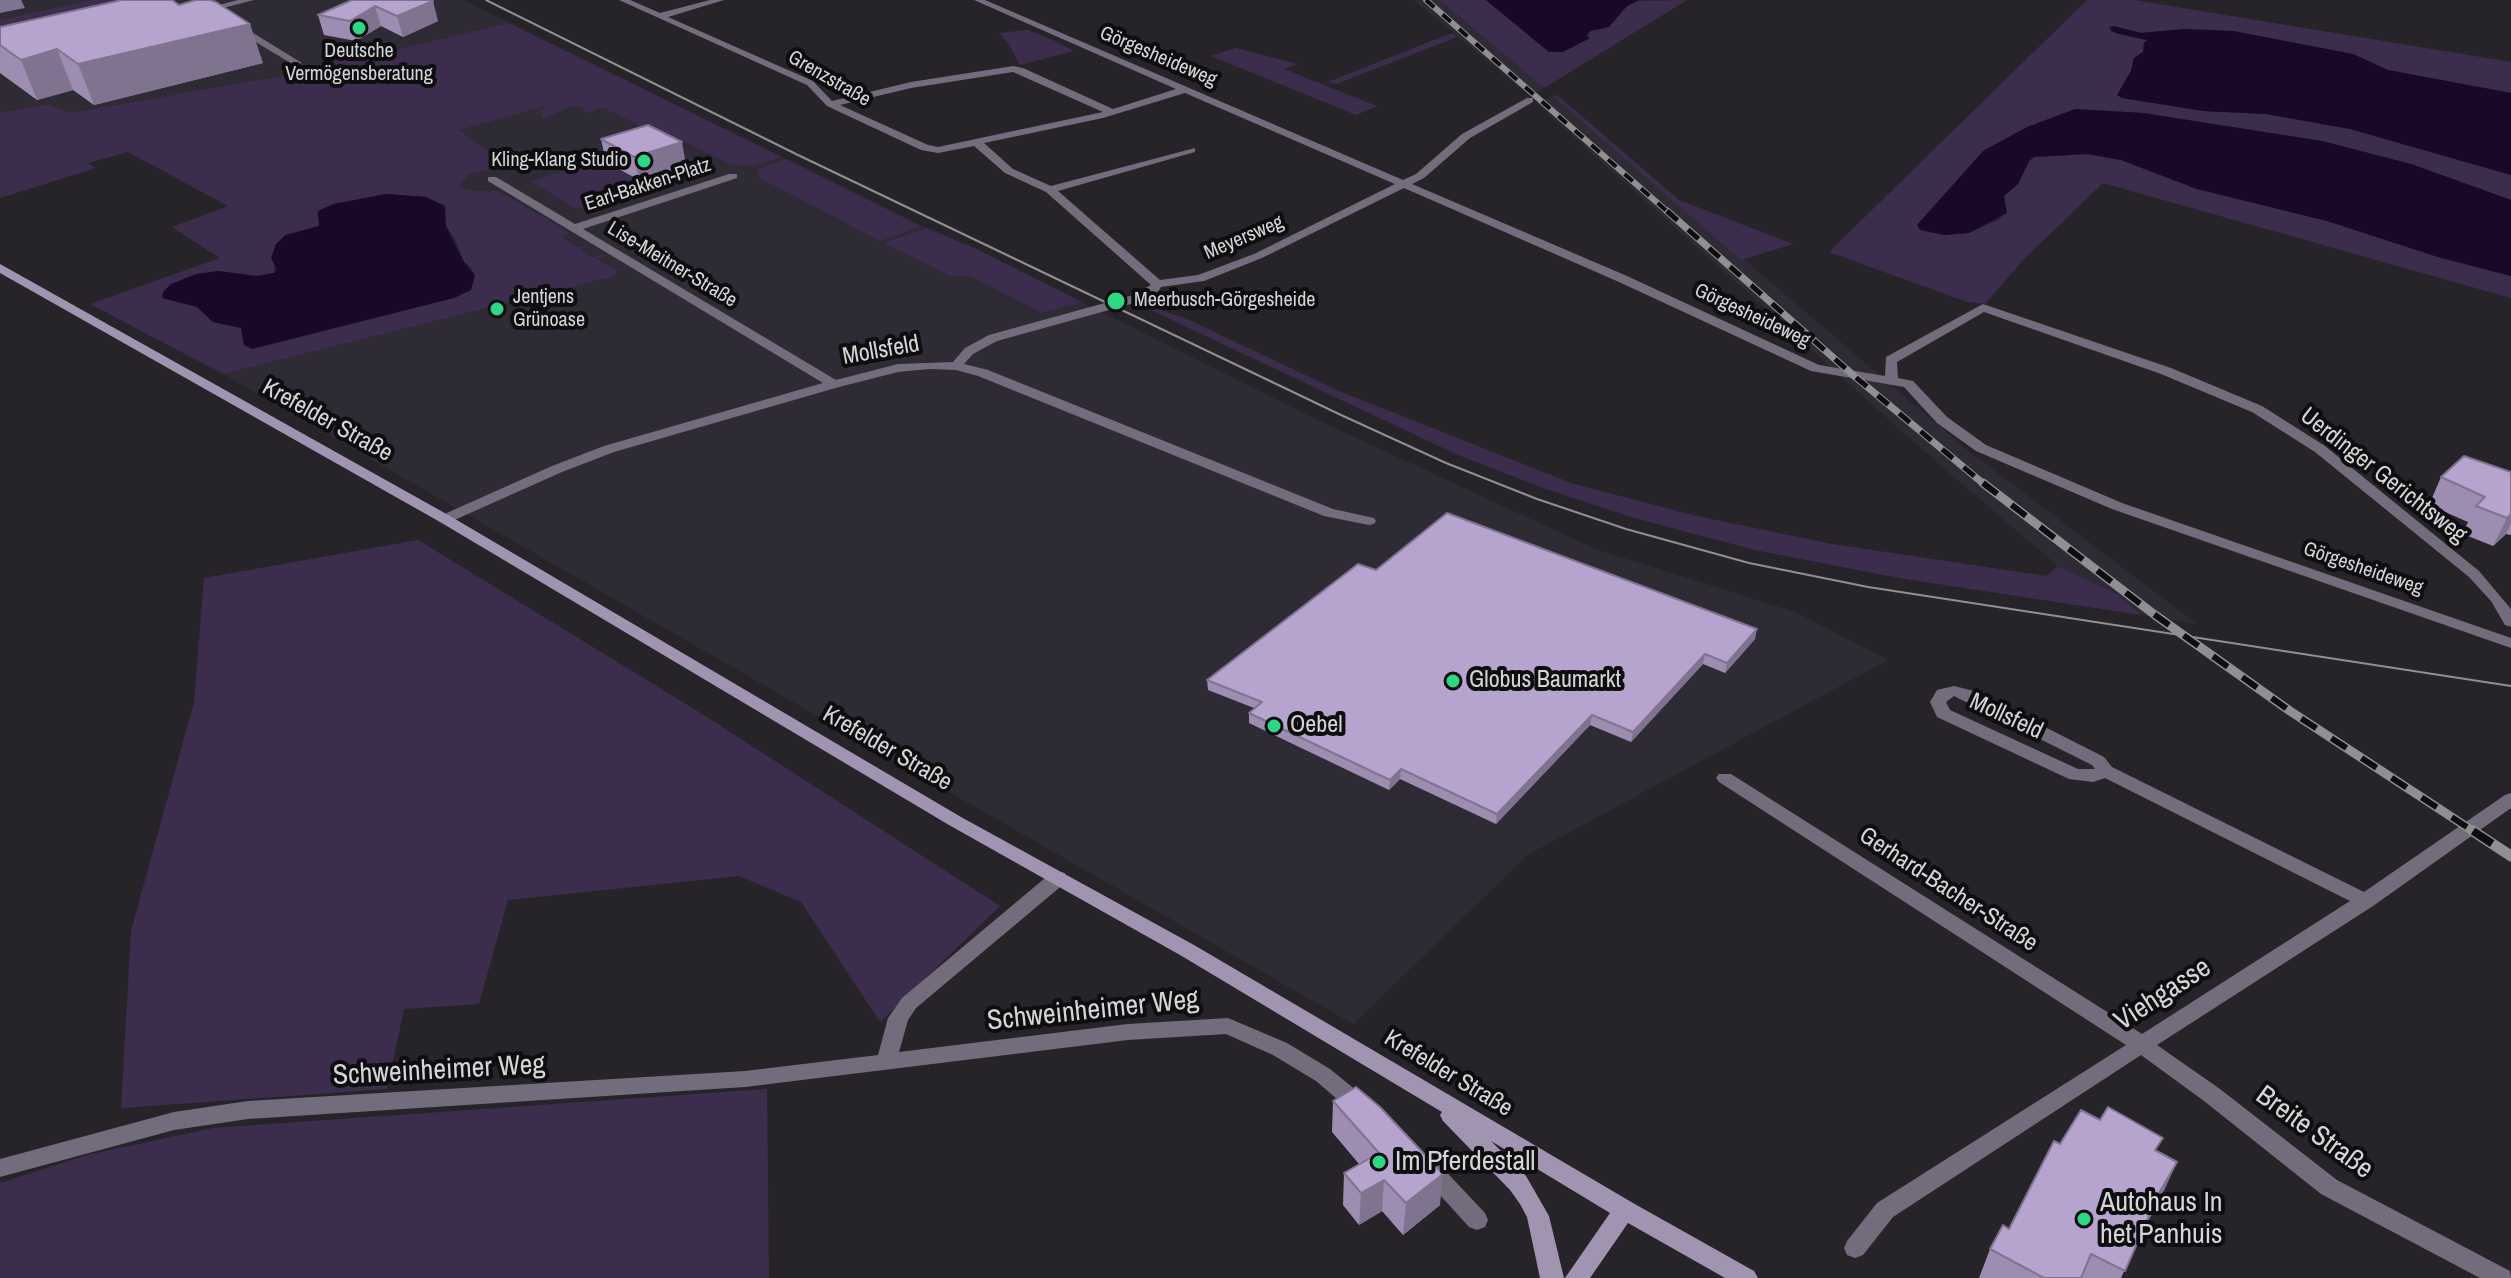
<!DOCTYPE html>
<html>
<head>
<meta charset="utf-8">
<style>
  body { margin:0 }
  canvas { display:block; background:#262429 }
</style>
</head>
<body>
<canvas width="2511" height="1278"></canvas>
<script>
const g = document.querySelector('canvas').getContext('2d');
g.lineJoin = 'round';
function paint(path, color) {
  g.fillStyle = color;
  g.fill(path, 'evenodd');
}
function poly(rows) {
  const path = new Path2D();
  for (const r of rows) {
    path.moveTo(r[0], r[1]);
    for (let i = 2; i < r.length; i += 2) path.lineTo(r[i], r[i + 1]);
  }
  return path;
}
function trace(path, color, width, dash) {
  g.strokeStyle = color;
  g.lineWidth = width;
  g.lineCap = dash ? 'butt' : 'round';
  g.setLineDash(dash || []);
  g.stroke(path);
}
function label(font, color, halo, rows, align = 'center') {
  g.font = font + ' "Archivo Narrow",sans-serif';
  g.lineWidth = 8;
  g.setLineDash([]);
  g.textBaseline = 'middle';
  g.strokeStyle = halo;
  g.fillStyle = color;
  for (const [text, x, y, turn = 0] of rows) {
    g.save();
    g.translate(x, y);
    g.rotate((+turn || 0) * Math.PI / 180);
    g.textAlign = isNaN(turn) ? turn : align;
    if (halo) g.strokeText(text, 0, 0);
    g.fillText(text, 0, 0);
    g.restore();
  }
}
paint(poly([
  [0,0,463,0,921,226,972,247,1305,414,1595,549,1795,612,1888,660,1529,854,1353,1024,223,374,615,276,624,266,614,269,597,258,604,254,594,257,580,248,589,245,577,247,560,237,569,234,498,191,473,191,459,187,469,174,502,167,447,134,368,53,275,77,70,113,48,104,0,112],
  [1414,0,1440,0,1544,88,1530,96],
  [1553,96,1966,449,2197,624,2141,615,2117,594,2058,566,1924,451,1536,103]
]), '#2f2b35');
paint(poly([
  [92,0,159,0,0,49,0,20],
  [1440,0,1486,0,1549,52,1587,36,1590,30,1604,29,1627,6,1638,1,1687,0,1544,88],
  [2087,0,2134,0,2511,62,2511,93,2388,70,2353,54,2233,31,2184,29,2141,33,2110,27,2119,34,2148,40,2143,52,2134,58,2131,71,2117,95,2122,98,2203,111,2266,114,2350,129,2511,175,2511,200,2411,164,2322,141,2143,113,2075,109,1930,211,1917,225,1944,235,1969,233,2002,218,2004,196,2018,184,2029,161,2034,157,2088,154,2121,160,2197,189,2327,221,2438,257,2511,276,2511,298,2103,183,2024,259,1985,304,1967,302,1829,252],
  [509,23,782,157,752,166,732,165,675,137,666,140,611,111,605,113,609,110,603,107,588,113,582,110,585,108,572,106,543,119,541,114,535,113,549,105,459,130,506,164,501,165,504,167,469,174,459,187,473,191,498,191,570,233,561,237,577,247,590,245,581,249,593,257,603,254,606,255,598,259,614,269,626,267,617,271,615,276,223,374,90,304,220,258,172,227,228,206,128,152,88,163,96,168,0,198,0,112,48,104,70,113,275,77,346,57,386,52],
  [386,194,426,197,455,239,464,262,473,269,244,345,241,328,213,322,197,307,163,298,163,292,184,278,197,274,218,271,257,276,274,273,276,244,286,235,319,226,321,223,317,215],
  [1028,30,1055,41,1074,51,1020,65,1008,43,999,33],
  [1452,33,1457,37,1336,84,1328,82],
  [1236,48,1297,64,1284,69,1377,106,1356,115,1211,56],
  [1557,95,1679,200,1793,244,1741,260,1553,96],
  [648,145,639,180,695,162,711,172,592,209,575,208,530,181],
  [787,159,921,226,880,241,758,177,758,169],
  [927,228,972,247,1082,302,1042,313,970,276,951,276,884,243],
  [1146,305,1187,319,1339,391,1571,483,1692,515,1832,544,2046,576,2058,566,2117,594,2141,615,1899,578,1755,550,1634,518,1546,489,1458,455,1142,306],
  [418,540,699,712,1000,906,880,1022,801,902,739,876,508,900,479,1004,404,1009,387,1089,121,1108,131,931,194,702,204,578],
  [767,1089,769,1278,0,1278,0,1183,87,1155,213,1128]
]), '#3c2d4d');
paint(poly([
  [1486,0,1639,0,1627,6,1609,27,1590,31,1587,36,1590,38,1563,52,1549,52],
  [2114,26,2141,33,2184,29,2233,31,2353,54,2388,70,2511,93,2511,175,2350,129,2266,114,2203,111,2122,98,2117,95,2131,71,2134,58,2143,52,2144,43,2147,40,2119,34,2111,31,2110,27],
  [2075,109,2143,113,2322,141,2411,164,2511,200,2511,276,2438,257,2327,221,2197,189,2121,160,2087,154,2034,157,2029,161,2018,184,2004,196,2007,213,1969,233,1944,235,1920,230,1917,225,1983,151,2027,127],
  [386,194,426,197,445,206,446,226,464,262,475,275,471,290,454,298,252,349,244,345,241,328,213,322,197,307,162,298,163,292,171,284,197,274,218,271,257,276,274,273,277,270,271,258,276,244,286,235,319,226,318,211,333,204]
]), '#190828');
paint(poly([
  [238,0,254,0,204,13,200,10,238,0],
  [619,0,630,0,660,13,710,0,724,0,668,17,813,81,832,101,911,82,1013,66,1023,68,1113,109,1176,89,974,0,985,0,1403,180,1416,174,1462,134,1527,98,1533,98,1533,102,1470,138,1424,178,1412,184,1627,276,1819,365,1885,376,1886,357,1983,304,2171,368,2262,406,2325,446,2479,571,2511,609,2511,627,2505,625,2491,601,2469,577,2315,452,2252,412,2161,374,1984,312,1897,362,1898,378,1913,381,1947,417,1986,445,2122,503,2511,638,2511,648,2112,509,1976,451,1937,423,1904,387,1811,371,1619,282,1404,188,1262,258,1204,281,1161,287,1157,293,1138,302,997,341,973,354,964,364,988,370,1333,509,1374,518,1376,521,1374,524,1369,525,1324,516,978,376,956,370,929,369,898,372,839,387,614,452,562,472,450,522,440,522,438,519,440,516,552,466,604,446,823,383,488,181,488,177,496,177,575,224,729,174,737,174,737,178,583,229,836,380,898,364,953,362,965,348,989,335,1130,296,1151,285,1046,192,1005,173,974,146,938,153,921,150,827,106,807,85,619,0],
  [1013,72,1103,112,938,147,928,145,840,105,911,88,1013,72],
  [1185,93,1395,184,1254,254,1198,275,1160,280,1058,191,1195,152,1195,148,1051,186,1013,169,984,143,1103,118,1185,93],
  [234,25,240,25,302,63,294,65,234,29,234,25],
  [1954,686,1974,691,2104,757,2112,767,2364,892,2505,795,2511,793,2511,808,2373,906,2157,1045,2220,1089,2337,1180,2510,1271,2511,1278,2480,1278,2321,1194,2204,1101,2141,1055,1893,1217,1863,1255,1855,1258,1847,1255,1844,1248,1847,1241,1877,1203,2126,1045,1719,782,1716,778,1719,774,1731,774,2142,1034,2350,901,2105,778,2093,782,2069,779,1937,717,1930,702,1937,690,1954,686],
  [1954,696,2092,765,2095,769,2078,769,1950,710,1946,702,1954,696],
  [1058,871,1065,873,1067,878,1065,883,916,1008,908,1020,899,1052,1128,1024,1228,1018,1287,1043,1330,1069,1368,1100,1371,1106,1368,1112,1360,1115,1352,1112,1316,1081,1273,1055,1226,1034,1128,1040,745,1087,248,1119,174,1130,0,1177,0,1159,174,1112,248,1101,745,1071,878,1055,888,1018,902,998,1051,873,1058,871],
  [1428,1158,1436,1161,1485,1213,1488,1220,1485,1227,1477,1230,1469,1227,1420,1173,1417,1167,1420,1161,1428,1158]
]), '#736c7d');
paint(poly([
  [0,264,450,516,961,817,1194,945,1633,1203,1754,1271,1758,1278,1725,1278,1628,1223,1590,1278,1565,1278,1610,1213,1491,1141,1526,1176,1549,1216,1564,1278,1540,1278,1527,1217,1520,1204,1510,1190,1443,1121,1440,1115,1442,1112,1180,955,949,825,440,522,0,273,0,264]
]), '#a094b0');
trace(poly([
  [486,0,798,155,1341,415,1446,463,1537,499,1626,529,1749,563,1868,587,2511,686]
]), '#908f93', 2);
const railFar3 = poly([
  [1426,0,1669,213]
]);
const railFar2 = poly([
  [1667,211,1853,375,1985,485]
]);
const railFar1 = poly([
  [1983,483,2155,615,2290,711,2476,833]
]);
const rail = poly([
  [2473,831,2511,856]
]);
trace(railFar3, '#908f93', 6);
trace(railFar2, '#908f93', 7);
trace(railFar1, '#908f93', 9);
trace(rail, '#908f93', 11);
trace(railFar3, '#0e0d10', 4, [11]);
trace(railFar2, '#0e0d10', 5, [14]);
trace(railFar1, '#0e0d10', 6, [18]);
trace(rail, '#0e0d10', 8, [23]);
paint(poly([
  [352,0,438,21,403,37,381,26,356,41,324,35,318,15],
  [0,27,263,63,94,105,73,90,37,100,0,73],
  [601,139,686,165,639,180,606,162],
  [2511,472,2511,535,2506,534,2493,546,2463,534,2468,522,2429,505,2441,477],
  [1376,570,1755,639,1725,673,1703,664,1631,742,1590,725,1496,824,1400,779,1389,790,1249,723,1249,713,1254,708,1208,690,1207,680],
  [1333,1101,1440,1205,1403,1235,1382,1211,1359,1225,1343,1205,1344,1173,1359,1164,1332,1132],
  [2157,1151,2158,1204,2145,1226,2121,1278,1979,1278,1990,1249,2009,1229]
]), '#9d8db1');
paint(poly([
  [0,0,21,0,25,8,0,13],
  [433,1,438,21,403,37,397,16],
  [375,6,381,26,356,41,350,21],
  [250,24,263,63,94,105,78,64],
  [57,49,73,90,37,100,21,60],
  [682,142,686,165,639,180,634,157],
  [2511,514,2511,523,2506,534,2493,546,2507,518],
  [1757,629,1755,639,1725,673,1727,663],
  [1705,654,1703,664,1631,742,1633,732],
  [1592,715,1590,725,1496,824,1497,814],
  [1401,769,1400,779,1389,790,1390,780],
  [2177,1162,2158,1204,2140,1234,2159,1193],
  [1443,1174,1440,1205,1403,1235,1406,1203],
  [1384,1180,1382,1211,1359,1225,1361,1193]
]), '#807390');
const building = poly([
  [122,0,172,0,179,5,196,0,210,0,216,2,250,24,78,64,57,49,21,60,0,45,0,27,122,0],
  [352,0,429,0,433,1,397,16,375,6,350,21,318,15,352,0],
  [648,125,682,142,634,157,601,139,648,125],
  [2464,456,2511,472,2511,514,2507,518,2476,506,2485,497,2441,477,2464,456],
  [1447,513,1757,629,1727,663,1705,654,1633,732,1592,715,1497,814,1401,769,1390,780,1249,713,1262,702,1207,680,1358,564,1376,570,1447,513],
  [1356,1087,1380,1107,1443,1174,1406,1203,1384,1180,1361,1193,1344,1173,1379,1153,1333,1101,1356,1087],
  [2108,1107,2163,1138,2155,1150,2177,1162,2159,1193,2125,1271,2091,1254,2081,1278,2044,1278,1990,1249,2003,1225,2009,1229,2054,1141,2060,1144,2081,1110,2100,1120,2108,1107]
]);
paint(building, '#b7a4ce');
trace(building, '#807390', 2);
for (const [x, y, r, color] of [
  [359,28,8,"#2cd884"],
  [644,161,8,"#2cd884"],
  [1116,301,10,"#2cd884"],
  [497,309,8,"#2cd884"],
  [1453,681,8,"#2cd884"],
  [1274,726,8,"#2cd884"],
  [1379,1162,8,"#2cd884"],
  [2084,1219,8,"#2cd884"]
]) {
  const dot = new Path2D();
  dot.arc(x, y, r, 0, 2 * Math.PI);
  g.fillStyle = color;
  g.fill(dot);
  trace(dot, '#0e0d10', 3);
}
label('20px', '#d5d4d7', '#0e0d10', [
  ["Deutsche",359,52,"center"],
  ["Vermögensberatung",359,75,"center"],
  ["Kling-Klang Studio",628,161,"right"],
  ["Jentjens",513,298],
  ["Grünoase",513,321],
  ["Meerbusch-Görgesheide",1134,301]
], 'left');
label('20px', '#d5d4d7', '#0e0d10', [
  ["Görgesheideweg",1158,57,23],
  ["Grenzstraße",829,79,30],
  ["Earl-Bakken-Platz",648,185,-18],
  ["Meyersweg",1244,238,-23],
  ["Lise-Meitner-Straße",672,265,31],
  ["Görgesheideweg",1752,316,25],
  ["Görgesheideweg",2363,569,19]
]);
label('24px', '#d5d4d7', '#0e0d10', [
  ["Mollsfeld",881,351,-10],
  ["Krefelder Straße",327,421,29],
  ["Uerdinger Gerichtsweg",2383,476,38],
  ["Mollsfeld",2006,717,25],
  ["Krefelder Straße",887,749,30],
  ["Gerhard-Bacher-Straße",1948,890,33],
  ["Krefelder Straße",1448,1074,31]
]);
label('24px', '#d5d4d7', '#0e0d10', [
  ["Globus Baumarkt",1469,681],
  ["Oebel",1290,726]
], 'left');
label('28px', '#d5d4d7', '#0e0d10', [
  ["Viehgasse",2163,995,-33],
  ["Schweinheimer Weg",1093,1011,-6],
  ["Schweinheimer Weg",439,1071,-3],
  ["Breite Straße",2314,1133,36]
]);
label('28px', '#d5d4d7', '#0e0d10', [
  ["Im Pferdestall",1395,1162],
  ["Autohaus In",2100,1203],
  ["het Panhuis",2100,1235]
], 'left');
</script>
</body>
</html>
